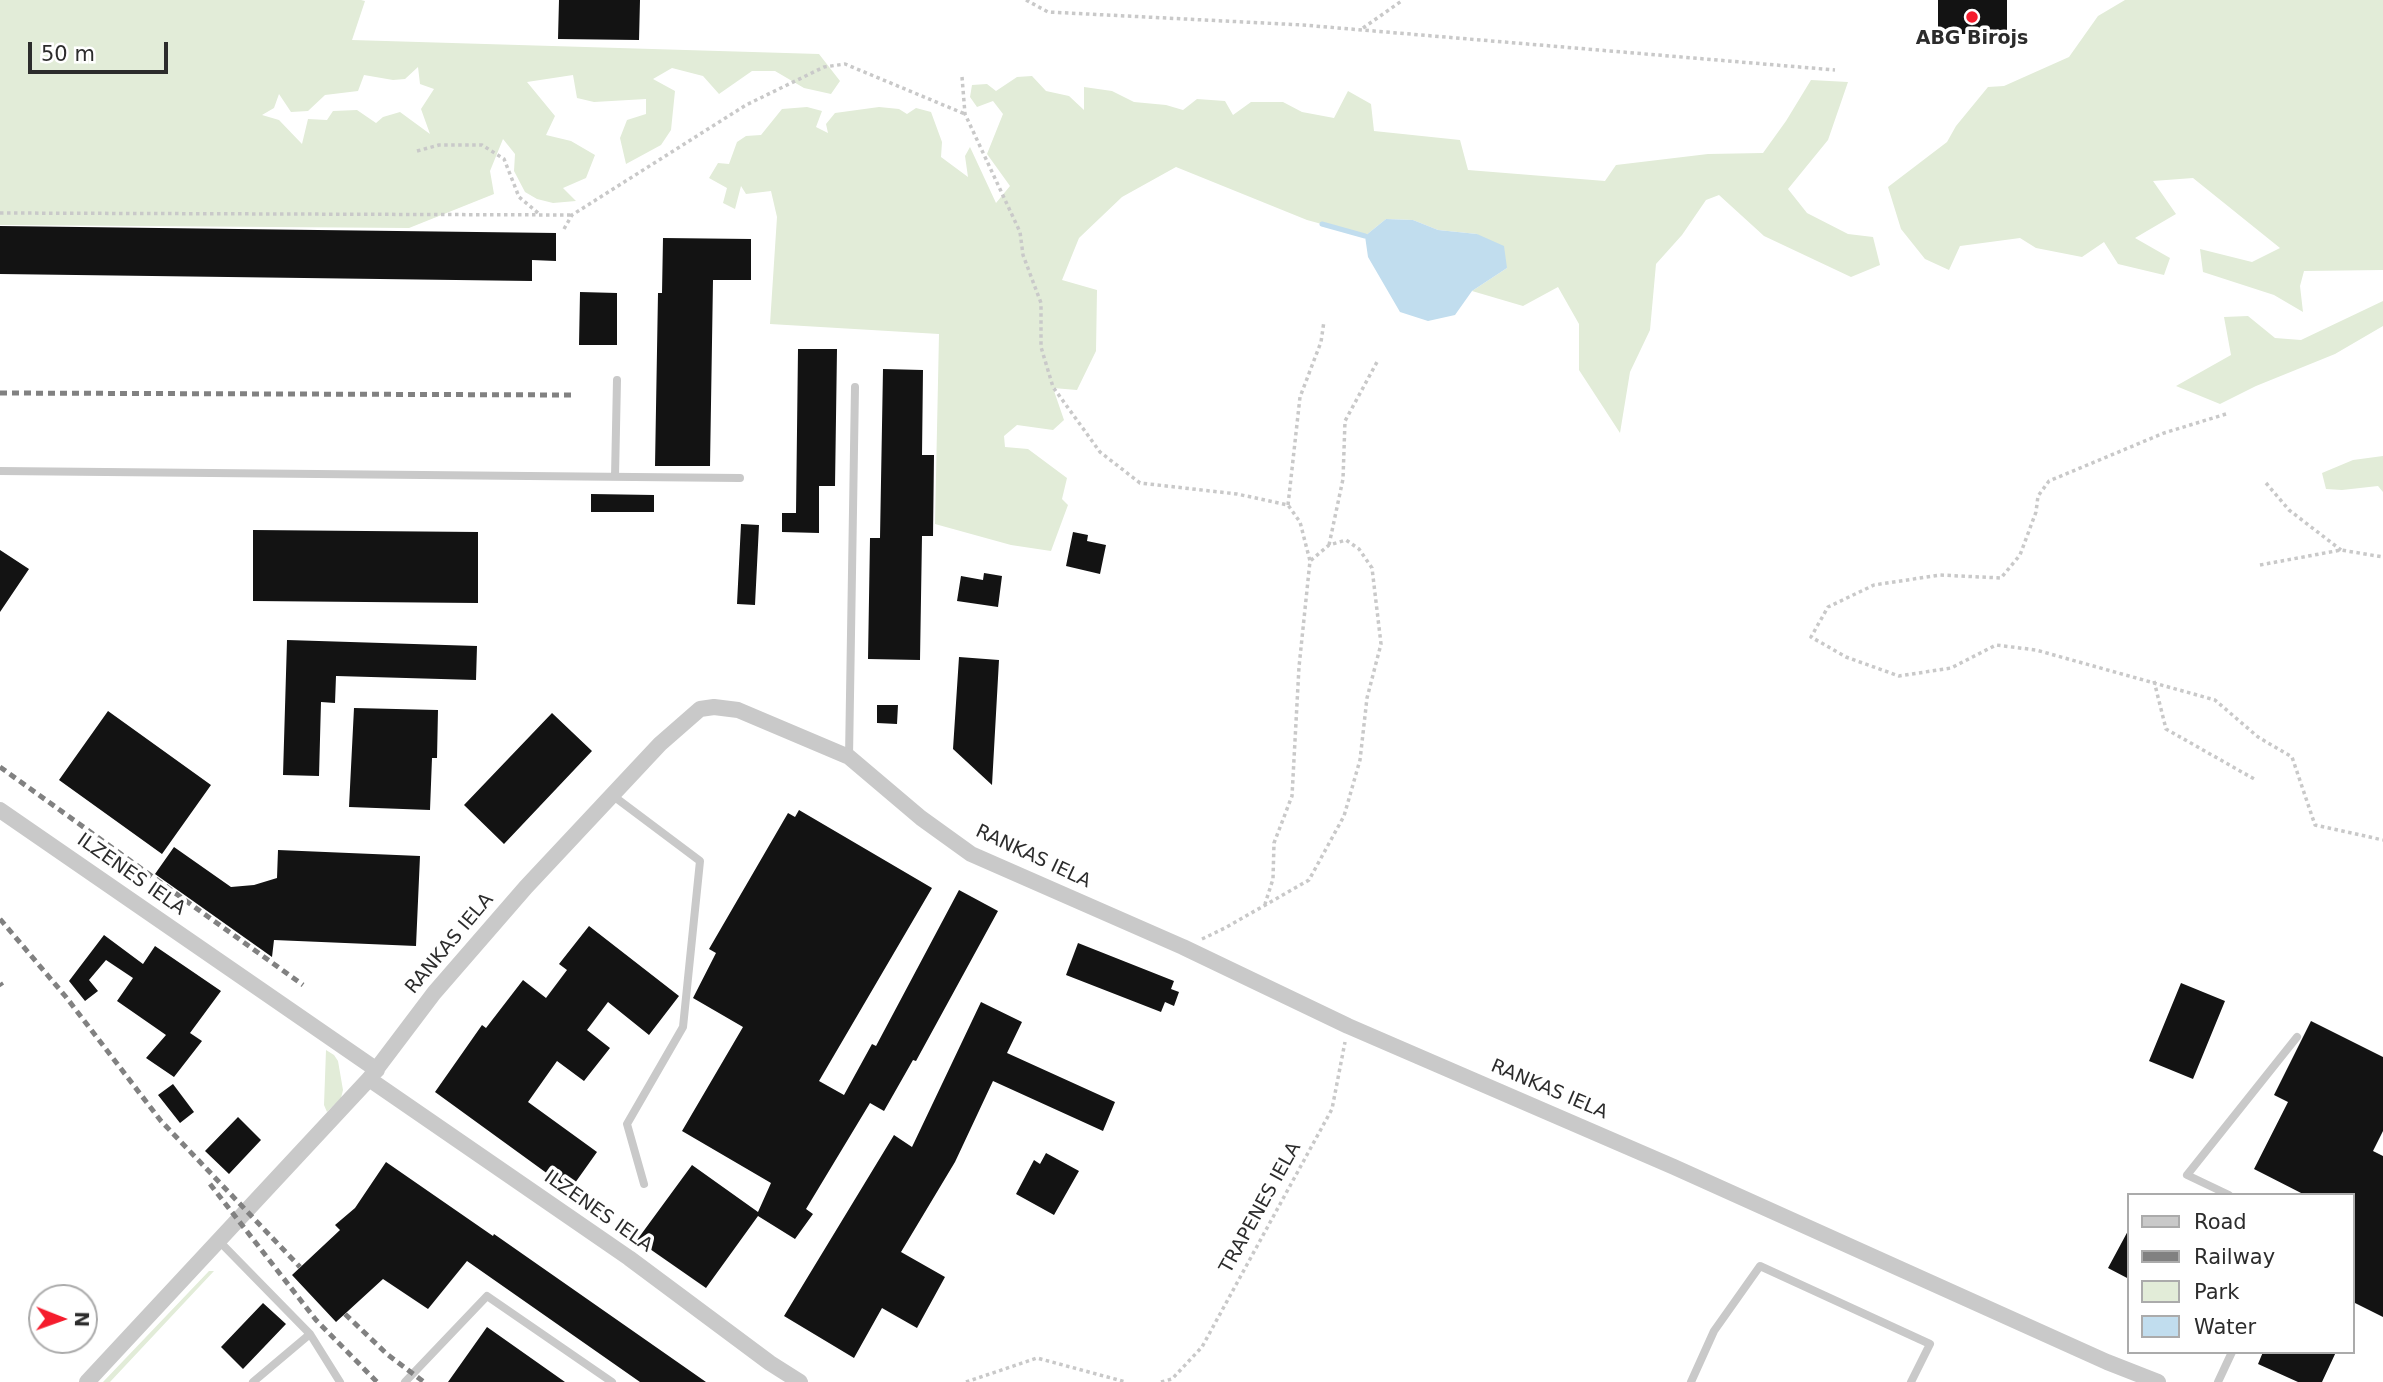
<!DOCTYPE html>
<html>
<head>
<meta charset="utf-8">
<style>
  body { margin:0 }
  #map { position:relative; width:2383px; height:1382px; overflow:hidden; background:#fff; font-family:"DejaVu Sans",sans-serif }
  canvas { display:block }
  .legend { position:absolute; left:2127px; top:1193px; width:228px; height:161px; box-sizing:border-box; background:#fff; border:2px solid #ababab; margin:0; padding:9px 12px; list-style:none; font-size:21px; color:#2c2c2c }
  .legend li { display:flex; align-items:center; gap:14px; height:35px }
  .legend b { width:35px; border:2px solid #ababab }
  .north { position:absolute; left:28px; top:1284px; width:70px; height:70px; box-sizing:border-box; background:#fff; border:2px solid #ababab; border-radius:50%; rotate:91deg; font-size:19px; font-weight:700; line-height:28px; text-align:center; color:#2c2c2c }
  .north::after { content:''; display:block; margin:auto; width:24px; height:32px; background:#f51c2d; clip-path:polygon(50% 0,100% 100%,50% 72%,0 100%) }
  .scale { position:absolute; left:28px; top:42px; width:140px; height:32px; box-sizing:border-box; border:4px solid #2c2c2c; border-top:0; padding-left:9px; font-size:21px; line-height:24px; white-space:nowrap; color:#2c2c2c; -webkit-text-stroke:5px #fff; paint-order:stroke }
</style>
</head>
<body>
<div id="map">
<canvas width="2383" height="1382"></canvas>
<ul class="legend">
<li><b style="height:9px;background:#c9c9c9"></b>Road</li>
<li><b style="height:9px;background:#818181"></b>Railway</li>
<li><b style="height:19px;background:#e2ecd8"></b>Park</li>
<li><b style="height:19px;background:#c1ddee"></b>Water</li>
</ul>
<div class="north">N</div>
<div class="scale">50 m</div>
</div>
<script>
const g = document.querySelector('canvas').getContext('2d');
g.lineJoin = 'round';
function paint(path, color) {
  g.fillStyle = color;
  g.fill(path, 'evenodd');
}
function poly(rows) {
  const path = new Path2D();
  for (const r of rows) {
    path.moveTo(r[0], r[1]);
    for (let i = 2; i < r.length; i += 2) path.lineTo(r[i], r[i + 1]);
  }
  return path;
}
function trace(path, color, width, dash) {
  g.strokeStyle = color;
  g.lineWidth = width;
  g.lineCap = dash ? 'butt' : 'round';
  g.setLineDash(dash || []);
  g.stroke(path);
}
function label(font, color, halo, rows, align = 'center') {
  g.font = font + ' "DejaVu Sans",sans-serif';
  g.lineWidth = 7;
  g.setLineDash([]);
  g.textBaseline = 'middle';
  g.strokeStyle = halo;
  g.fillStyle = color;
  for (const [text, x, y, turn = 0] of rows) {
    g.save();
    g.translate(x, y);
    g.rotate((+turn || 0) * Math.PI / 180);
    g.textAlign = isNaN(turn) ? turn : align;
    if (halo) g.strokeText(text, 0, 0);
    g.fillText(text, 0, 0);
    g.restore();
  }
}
paint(poly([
  [0,0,361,0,365,1,352,40,819,54,840,81,831,94,804,88,775,71,752,71,719,94,703,76,672,68,653,79,675,91,671,130,661,145,626,164,620,138,627,120,646,114,646,99,594,102,577,98,573,75,527,82,555,116,546,135,571,141,595,155,586,178,563,188,576,201,553,203,537,199,525,192,514,171,515,154,503,139,490,171,494,194,409,228,0,225],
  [418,67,420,84,434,89,421,109,430,134,400,112,383,117,376,123,357,110,333,111,327,120,308,119,302,144,279,120,262,115,274,108,279,94,291,112,308,111,325,95,358,91,364,75,393,80,405,79],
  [2125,0,2383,0,2383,270,2304,271,2300,286,2303,312,2274,295,2203,272,2200,249,2252,262,2280,248,2193,178,2153,181,2176,214,2135,238,2170,258,2164,275,2118,264,2104,242,2082,257,2036,248,2020,238,1960,246,1949,270,1925,259,1901,229,1888,187,1947,142,1956,126,1988,87,2004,86,2069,57,2098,16],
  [1032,76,1046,91,1069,96,1084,110,1084,87,1112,91,1134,102,1166,105,1183,110,1197,99,1225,101,1233,115,1251,102,1283,102,1302,112,1334,118,1348,91,1371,104,1374,131,1460,140,1468,170,1605,181,1616,165,1708,154,1763,153,1786,121,1811,80,1848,82,1828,140,1788,189,1807,213,1848,234,1873,237,1880,265,1851,277,1764,236,1719,195,1706,200,1682,235,1656,264,1650,330,1630,372,1620,433,1579,370,1579,324,1558,287,1523,306,1472,291,1507,268,1477,234,1438,230,1413,220,1386,219,1365,236,1307,220,1176,167,1122,197,1079,238,1062,280,1097,290,1096,351,1077,390,1053,388,1064,420,1053,430,1017,425,1004,436,1005,447,1028,449,1067,478,1062,499,1068,505,1051,551,1011,545,935,524,939,334,770,324,777,217,771,191,746,194,741,186,735,209,723,203,727,188,709,178,718,163,729,164,737,142,746,136,761,135,782,109,807,107,822,111,816,127,828,133,826,124,835,113,879,107,899,109,907,114,916,108,931,112,942,142,941,157,968,177,965,156,970,147,996,203,1010,186,987,154,1003,114,993,101,977,107,970,97,972,85,987,84,996,91,1017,77],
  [2383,301,2383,326,2335,354,2256,386,2220,404,2176,386,2231,355,2224,317,2248,316,2275,338,2301,340],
  [2383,456,2383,492,2378,486,2342,490,2326,489,2322,473,2353,460],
  [326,1050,334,1055,338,1061,343,1090,341,1098,327,1112,324,1105],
  [209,1271,214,1271,110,1382,103,1382]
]), '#e2ecd8');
paint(poly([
  [1386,219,1413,220,1438,230,1477,234,1504,246,1507,268,1472,291,1455,315,1428,321,1400,312,1368,257,1365,236]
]), '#c1ddee');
trace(poly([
  [1322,224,1365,236]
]), '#c1ddee', 5);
paint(poly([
  [559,0,640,0,639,40,558,39],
  [1938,0,2007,0,2007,34,1938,34],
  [0,226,556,233,556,261,532,260,532,281,0,274],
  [663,238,751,239,751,280,713,280,710,466,655,466,658,293,662,293],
  [580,292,617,293,617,345,579,345],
  [798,349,837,349,835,486,819,486,819,533,782,532,782,513,796,513],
  [883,369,923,370,922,455,934,455,933,536,922,536,920,660,868,659,870,538,880,538],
  [591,494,654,495,654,512,591,512],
  [741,524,759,525,755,605,737,604],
  [253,530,478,532,478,603,253,601],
  [1073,532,1088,535,1087,541,1106,545,1100,574,1066,566],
  [0,550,29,569,0,612],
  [984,573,1002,576,998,607,957,601,961,576,983,580],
  [287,640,477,646,476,680,336,676,335,703,321,702,319,776,283,775],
  [959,657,999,660,992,785,953,749],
  [877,705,898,705,897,724,877,723],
  [354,708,438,710,437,758,432,758,430,810,349,807],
  [108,711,211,785,162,854,59,780],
  [552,713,592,751,504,844,464,805],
  [799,810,932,888,819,1081,844,1095,872,1044,876,1046,959,890,998,911,916,1061,913,1060,884,1111,870,1103,806,1209,813,1214,795,1239,758,1216,706,1288,637,1240,692,1165,758,1212,771,1183,682,1131,743,1027,693,998,716,953,709,949,788,813,795,817],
  [174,847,231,887,254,885,277,878,278,850,420,856,416,946,274,940,272,957,155,874],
  [589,926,679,996,649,1035,608,1002,587,1030,610,1048,584,1081,557,1061,528,1102,597,1152,570,1190,435,1092,482,1025,486,1028,523,980,546,998,567,970,559,964],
  [104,935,143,964,155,946,221,991,190,1033,202,1041,174,1077,146,1058,166,1035,117,1001,133,978,106,960,89,980,98,991,85,1001,69,981],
  [1078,943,1174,981,1171,989,1179,992,1174,1006,1165,1002,1161,1012,1066,975],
  [2181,983,2225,1001,2193,1079,2149,1061],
  [981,1002,1022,1022,1007,1053,1115,1102,1103,1131,993,1081,955,1162,901,1252,945,1277,917,1328,882,1308,854,1358,784,1316,894,1135,912,1147],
  [2311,1021,2383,1057,2383,1131,2373,1151,2383,1156,2383,1317,2353,1302,2353,1195,2305,1195,2254,1169,2288,1102,2274,1095],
  [173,1084,194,1112,180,1123,158,1095],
  [238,1117,261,1140,229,1174,205,1151],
  [1046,1153,1079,1171,1054,1215,1016,1194,1034,1160,1040,1164],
  [386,1162,493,1236,494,1234,706,1382,640,1382,467,1261,428,1309,383,1279,336,1322,292,1275,340,1230,335,1225,355,1208],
  [2129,1229,2129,1279,2108,1268],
  [263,1303,286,1324,243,1369,221,1347],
  [487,1327,565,1382,448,1382],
  [2263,1352,2336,1352,2322,1382,2298,1382,2258,1364]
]), '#131313');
trace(poly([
  [1026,0,1048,12,1303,25,1835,70],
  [1363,28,1403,0],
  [962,77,965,114,1020,232,1023,255,1041,303,1041,347,1053,387,1100,452,1140,483,1237,494,1288,505,1300,522,1310,561,1299,667,1292,796,1274,843,1273,879,1265,904],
  [417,151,439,145,482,145,504,159,519,197,538,213],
  [0,213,572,215],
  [564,229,572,215,746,105,824,67,845,64,965,114],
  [2226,414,2164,433,2049,481,2038,496,2036,512,2020,555,2001,578,1940,575,1874,585,1828,607,1811,637,1846,657,1899,676,1951,668,1996,645,2036,650,2215,700,2258,737,2292,757,2315,825,2383,840],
  [2266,483,2289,510,2341,550],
  [1288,505,1300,397,1321,342,1324,321],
  [1329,545,1343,479,1345,421,1377,362],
  [2260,565,2341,550,2383,557],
  [2154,681,2166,729,2256,780],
  [1202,939,1225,928,1309,880,1344,816,1360,760,1367,698,1381,644,1372,568,1359,549,1346,540,1329,545,1310,561],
  [966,1382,1037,1358,1126,1382],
  [1161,1382,1172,1379,1202,1347,1332,1109,1345,1042]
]), '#c9c9c9', 3.5, [3.5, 3.5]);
trace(poly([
  [0,471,740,478],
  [615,477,617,380],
  [849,757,855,387],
  [612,795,700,861,683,1027,627,1124,644,1184],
  [2229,1195,2187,1175,2297,1037],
  [218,1240,310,1334,340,1382],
  [253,1382,310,1334],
  [405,1382,487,1296,612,1382],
  [1691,1382,1714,1331,1760,1266,1930,1344,1911,1382],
  [2218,1382,2232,1352]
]), '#c9c9c9', 8);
trace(poly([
  [0,810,377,1070],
  [369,1079,629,1258,770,1363,800,1382],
  [87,1382,369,1079,434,993,526,887,660,744,700,709,714,707,738,710,849,757,921,818,971,854,1183,947,1348,1026,1674,1167,2107,1362,2158,1382]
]), '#c9c9c9', 16);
trace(poly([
  [0,393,571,395],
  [0,767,303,985],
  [0,919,66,997,161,1121,300,1267],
  [0,983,2,986],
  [210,1184,316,1320,377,1382],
  [345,1314,388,1355,424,1382]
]), '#818181', 5, [7, 5]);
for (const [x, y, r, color] of [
  [1972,17,7,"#f51c2d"]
]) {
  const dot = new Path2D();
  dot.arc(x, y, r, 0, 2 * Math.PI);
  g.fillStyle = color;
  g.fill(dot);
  trace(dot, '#fff', 2.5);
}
label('bold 19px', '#2c2c2c', '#fff', [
  ["ABG Birojs",1972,39]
]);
label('19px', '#2c2c2c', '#fff', [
  ["RANKAS IELA",1033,857,25],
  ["ILZENES IELA",131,875,35],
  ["RANKAS IELA",450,944,-50],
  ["RANKAS IELA",1549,1090,23],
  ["TRAPENES IELA",1261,1208,-61],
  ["ILZENES IELA",598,1212,35]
]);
</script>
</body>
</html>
